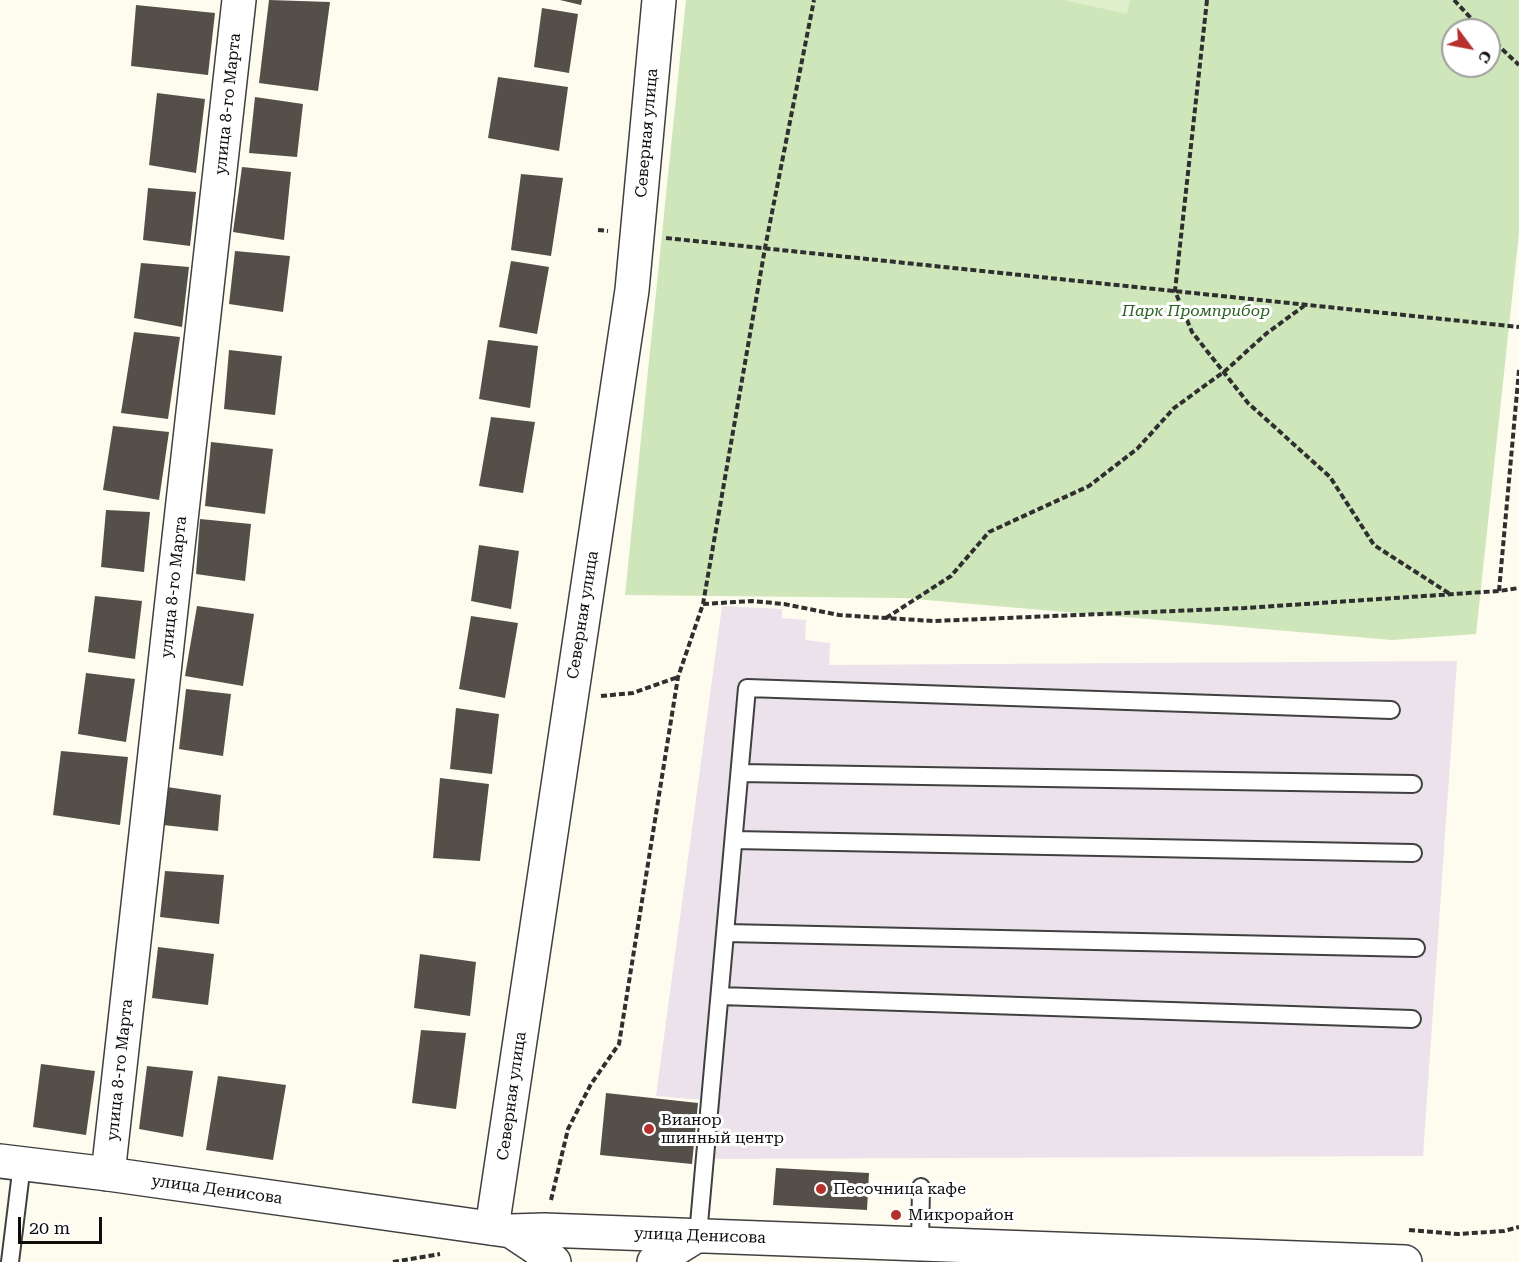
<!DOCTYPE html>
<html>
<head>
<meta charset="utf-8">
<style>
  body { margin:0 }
  #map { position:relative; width:1519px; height:1262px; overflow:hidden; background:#fefcee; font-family:"Roboto Serif",serif }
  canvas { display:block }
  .north { position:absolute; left:1441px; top:18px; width:60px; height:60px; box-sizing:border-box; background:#fff; border:2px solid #9e9e9e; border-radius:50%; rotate:122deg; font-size:16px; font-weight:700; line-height:24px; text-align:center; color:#0d0d0d }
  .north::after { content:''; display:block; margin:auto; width:21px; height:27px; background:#b4312e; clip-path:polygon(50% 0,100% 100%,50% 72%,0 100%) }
  .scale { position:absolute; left:18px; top:1217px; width:84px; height:27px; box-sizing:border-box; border:3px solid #0d0d0d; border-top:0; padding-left:8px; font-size:18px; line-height:21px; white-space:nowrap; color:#0d0d0d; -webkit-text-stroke:4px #fff; paint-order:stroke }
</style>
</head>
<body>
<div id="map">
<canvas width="1519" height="1262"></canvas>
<div class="north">С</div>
<div class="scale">20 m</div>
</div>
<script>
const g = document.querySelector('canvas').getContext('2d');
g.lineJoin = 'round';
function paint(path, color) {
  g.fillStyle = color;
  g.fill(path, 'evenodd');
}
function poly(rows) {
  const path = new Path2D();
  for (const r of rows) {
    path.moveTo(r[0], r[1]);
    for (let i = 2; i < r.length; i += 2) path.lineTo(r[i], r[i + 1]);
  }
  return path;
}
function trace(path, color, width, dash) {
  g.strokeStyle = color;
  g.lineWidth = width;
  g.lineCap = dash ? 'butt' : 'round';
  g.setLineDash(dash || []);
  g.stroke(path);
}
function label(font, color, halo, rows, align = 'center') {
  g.font = font + ' "Roboto Serif",serif';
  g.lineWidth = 6;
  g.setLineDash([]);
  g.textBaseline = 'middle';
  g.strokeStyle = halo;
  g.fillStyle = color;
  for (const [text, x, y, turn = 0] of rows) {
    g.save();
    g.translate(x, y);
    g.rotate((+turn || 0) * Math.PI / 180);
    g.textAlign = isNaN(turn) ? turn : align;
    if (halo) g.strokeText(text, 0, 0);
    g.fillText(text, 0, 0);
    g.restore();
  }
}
paint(poly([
  [722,606,782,609,782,618,806,620,805,640,830,643,829,665,1457,661,1423,1156,696,1159,702,1100,656,1096]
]), '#ebe2eb');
paint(poly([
  [686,0,1519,0,1519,233,1476,634,1392,640,903,598,625,595],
  [1453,30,1489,30,1489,66,1453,66]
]), '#cee6ba');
paint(poly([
  [1063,0,1130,0,1127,14]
]), '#dfeecb');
paint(poly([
  [269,0,330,2,318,91,259,83],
  [560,0,582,0,581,5],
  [136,5,215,13,208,75,131,66],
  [542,8,578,14,569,73,534,67],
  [498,77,568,87,559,151,488,138],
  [157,93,205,99,196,173,149,165],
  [255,97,303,104,297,157,249,153],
  [242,167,291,172,284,240,233,232],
  [521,174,563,178,551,256,511,250],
  [148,188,196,192,190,246,143,240],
  [235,251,290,256,283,312,229,304],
  [511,261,549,267,537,334,499,327],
  [141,263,189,267,182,327,134,318],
  [134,332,180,337,168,419,121,413],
  [488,340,538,346,530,408,479,399],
  [229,350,282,356,275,415,224,409],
  [491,417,535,422,523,493,479,486],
  [113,426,169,432,159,500,103,490],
  [211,442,273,449,265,514,205,506],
  [106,510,150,512,144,572,101,567],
  [200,519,251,524,245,581,196,574],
  [479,545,519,551,511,609,471,601],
  [95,596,142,601,135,659,88,652],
  [197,606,254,614,243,686,185,676],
  [471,616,518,623,505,698,459,689],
  [86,673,135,679,126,742,78,734],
  [186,689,231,694,223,756,179,749],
  [456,708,499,714,492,774,450,769],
  [61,751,128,757,120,825,53,815],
  [440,778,489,784,480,861,433,858],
  [167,787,221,795,218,831,163,825],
  [165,871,224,875,219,924,160,917],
  [158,947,214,954,208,1005,152,998],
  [420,954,476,962,470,1016,414,1008],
  [421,1030,466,1033,456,1109,412,1103],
  [41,1064,95,1071,86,1135,33,1127],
  [147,1066,193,1071,183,1137,139,1129],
  [218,1076,286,1085,273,1160,206,1150],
  [606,1093,698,1103,692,1164,600,1155],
  [776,1168,869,1173,867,1210,773,1205]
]), '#554f4a');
const service = poly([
  [740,773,1413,784],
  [734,840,1413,853],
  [726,933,1416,948],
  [720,996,1412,1019],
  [698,1235,747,688,1391,710],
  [920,1244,921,1187],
  [10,1262,22,1164]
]);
const minor = poly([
  [108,1174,239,0],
  [492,1228,632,290,659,0]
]);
const tertiary = poly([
  [0,1161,108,1174,511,1231,544,1230,1405,1262],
  [511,1231,535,1247,554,1262],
  [654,1262,698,1235]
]);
trace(service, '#404040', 20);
trace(minor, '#404040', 36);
trace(tertiary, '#404040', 36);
trace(poly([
  [1207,0,1175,291,1192,332,1248,403,1330,477,1374,545,1450,594],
  [1454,0,1482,30],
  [1489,37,1519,65],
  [598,230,608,231],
  [666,238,1519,327],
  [1499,591,1519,370],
  [703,604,752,601,784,604,839,615,933,621,1245,608,1499,591,1519,588],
  [886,618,951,576,989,532,1089,486,1137,449,1174,408,1225,371,1267,333,1304,306],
  [601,696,633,693,678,677],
  [551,1200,568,1129,591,1084,619,1044,678,677,703,604,765,248,814,0],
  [1409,1230,1458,1234,1504,1231,1519,1227],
  [393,1262,440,1254]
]), '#2f2f2f', 4, [6, 3]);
trace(service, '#fff', 16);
trace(minor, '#fff', 33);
trace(tertiary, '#fff', 33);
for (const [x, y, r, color] of [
  [649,1129,6,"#b4312e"],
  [821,1189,6,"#b4312e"],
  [896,1215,6,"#b4312e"]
]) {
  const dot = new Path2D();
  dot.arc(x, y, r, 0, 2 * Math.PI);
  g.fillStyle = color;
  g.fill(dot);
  trace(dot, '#fff', 2);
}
label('16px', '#0d0d0d', '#fff', [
  ["улица 8-го Марта",228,104,-84],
  ["Северная улица",647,133,-85],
  ["улица 8-го Марта",174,587,-84],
  ["Северная улица",583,615,-81],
  ["улица 8-го Марта",120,1070,-84],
  ["Северная улица",512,1096,-82],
  ["улица Денисова",217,1190,8],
  ["улица Денисова",700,1236,2]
]);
label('italic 16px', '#2a6022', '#fff', [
  ["Парк Промприбор",1196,311]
]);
label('16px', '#0d0d0d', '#fff', [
  ["Вианор",661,1120],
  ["шинный центр",661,1138],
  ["Песочница кафе",833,1189],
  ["Микрорайон",908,1215]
], 'left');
</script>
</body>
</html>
